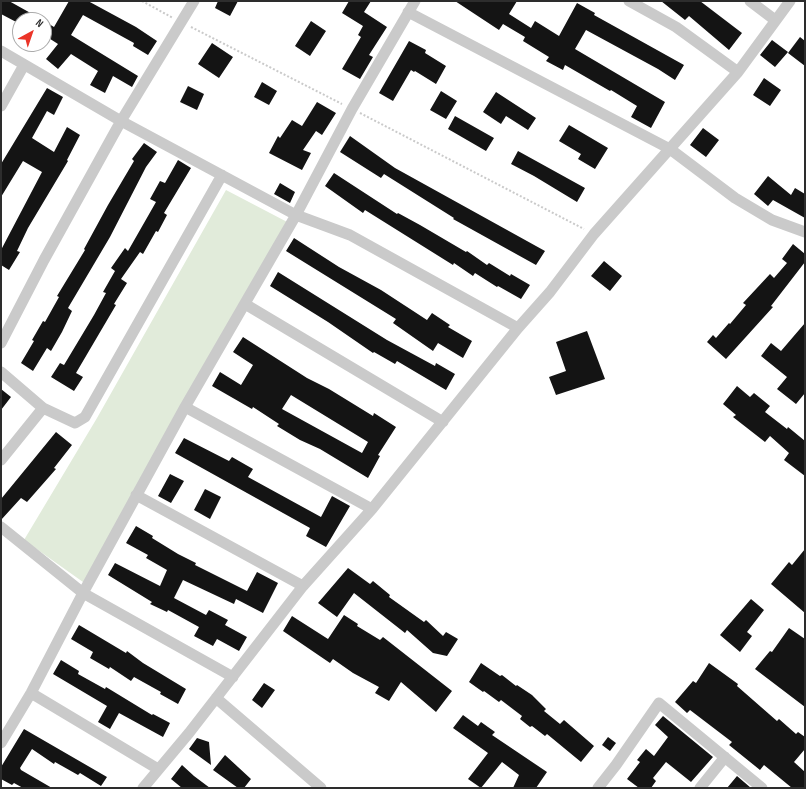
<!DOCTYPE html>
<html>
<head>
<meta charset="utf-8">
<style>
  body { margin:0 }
  #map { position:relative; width:806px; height:789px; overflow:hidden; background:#fff; font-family:"Sofia Sans Condensed",sans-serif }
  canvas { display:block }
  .frame { position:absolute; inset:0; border:2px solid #2d2d2d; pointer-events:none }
  .north { position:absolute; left:12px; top:12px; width:40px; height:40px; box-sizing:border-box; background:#fff; border:1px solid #ababab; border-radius:50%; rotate:40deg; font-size:11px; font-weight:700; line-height:16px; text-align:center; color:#2d2d2d }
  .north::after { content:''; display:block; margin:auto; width:14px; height:18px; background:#eb3428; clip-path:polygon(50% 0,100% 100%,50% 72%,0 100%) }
</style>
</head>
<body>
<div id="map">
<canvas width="806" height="789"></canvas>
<div class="frame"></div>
<div class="north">N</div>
</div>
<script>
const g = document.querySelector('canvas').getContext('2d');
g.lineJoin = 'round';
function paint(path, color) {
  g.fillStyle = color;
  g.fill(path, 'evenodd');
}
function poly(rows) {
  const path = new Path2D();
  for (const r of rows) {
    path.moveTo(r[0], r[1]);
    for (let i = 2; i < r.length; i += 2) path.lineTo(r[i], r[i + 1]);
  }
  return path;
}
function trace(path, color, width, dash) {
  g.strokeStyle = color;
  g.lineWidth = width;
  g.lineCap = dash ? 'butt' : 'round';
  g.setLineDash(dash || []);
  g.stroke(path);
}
paint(poly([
  [226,190,291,224,90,587,24,540,97,418]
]), '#e1ebda');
paint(poly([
  [1,1,9,1,43,20,20,20,20,24,1,14],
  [69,1,88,1,136,27,157,41,148,55,133,46,134,43,83,15,71,35,138,76,132,87,113,76,105,93,90,85,98,71,71,54,58,69,46,59,58,44,44,35,44,21,54,27],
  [218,1,238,1,230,16,215,8],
  [349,1,371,1,364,12,387,27,369,55,373,57,360,79,342,69,361,37,358,35,363,26,342,13],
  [455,1,517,1,509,14,531,28,535,21,559,36,577,3,595,13,594,15,684,65,675,80,658,69,586,30,575,49,665,102,651,128,631,117,637,106,611,90,610,91,565,65,563,70,546,61,549,57,523,41,525,37,503,24,499,30],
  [661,1,700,1,742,33,729,50,689,16,685,20],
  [311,21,326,31,310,56,295,46],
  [800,37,805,41,805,66,788,53],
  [772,40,788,52,775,67,760,55],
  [409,41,426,50,425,53,446,66,436,84,415,71,414,72,411,70,393,101,379,93],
  [212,43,233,57,219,78,198,64],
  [764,78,781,90,770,106,753,95],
  [262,82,277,91,269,105,254,97],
  [188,86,204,94,197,110,180,102],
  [47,88,63,97,54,115,47,111,32,138,54,152,67,127,80,135,67,160,68,161,28,228,17,251,20,252,9,270,1,265,1,250,42,172,23,161,1,197,1,164],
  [441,91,457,101,446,119,430,110],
  [496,92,536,118,528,130,506,116,501,124,483,112],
  [317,102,336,113,322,135,316,131,303,150,311,153,302,170,269,153,278,136,280,138,292,120,302,126],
  [455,116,494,138,486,151,448,129],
  [569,125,608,148,595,169,578,159,581,154,559,141],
  [703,128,719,140,706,157,690,145],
  [350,136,395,168,545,251,536,265,453,219,454,218,384,174,381,178,340,152],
  [144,143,157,152,146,167,110,237,68,308,72,311,62,332,51,351,47,348,33,371,21,363,34,341,32,340,43,321,45,322,59,297,57,296,85,250,84,249,108,205,134,161,132,159],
  [518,151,585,188,577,202,534,176,511,164],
  [178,160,191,168,164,213,167,215,158,232,156,231,143,254,140,252,121,279,127,283,114,304,116,305,76,373,83,377,74,391,51,377,60,363,64,365,94,315,106,293,103,292,115,271,111,268,125,248,128,251,156,202,150,199,160,181,165,183],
  [334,173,397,214,398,213,420,225,466,252,467,251,487,265,489,263,510,276,511,274,530,285,521,299,498,286,497,287,475,273,473,276,454,263,453,265,365,210,363,213,325,186],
  [768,176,791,195,795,188,805,194,805,218,773,200,768,206,754,194],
  [280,183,295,192,290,203,274,194],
  [294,238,339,267,381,290,427,320,432,313,450,325,448,327,472,341,463,358,438,343,433,351,393,323,396,319,286,251],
  [793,244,805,254,805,262,771,306,773,307,726,359,707,342,713,335,716,338,729,323,730,324,746,305,743,303,770,274,774,278,787,263,782,259],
  [604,261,622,276,610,291,591,276],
  [278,272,387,340,435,366,436,363,455,374,446,390,397,361,395,364,374,352,373,353,328,322,270,286],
  [805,323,805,393,796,404,777,389,787,377,761,356,771,343,781,351],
  [587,331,605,379,556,395,549,377,566,371,556,342],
  [243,337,307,378,329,389,373,416,374,413,396,427,378,455,380,456,368,478,320,449,300,440,277,426,279,424,253,407,252,409,212,386,220,372,241,385,253,365,233,352],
  [291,395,368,442,362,453,282,409],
  [737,386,750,397,754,393,770,406,765,412,787,429,788,427,805,441,805,476,784,460,789,453,770,436,765,442,733,417,736,415,723,404],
  [1,389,11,397,1,410],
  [56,432,72,445,54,468,56,469,27,502,21,498,1,520,1,499],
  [184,438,229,461,232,457,253,469,248,477,321,517,332,496,350,506,326,547,306,536,310,528,175,453],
  [170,474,184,481,171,503,158,496],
  [205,489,221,497,210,519,194,510],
  [136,526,153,536,152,538,178,554,196,563,195,565,247,591,257,572,278,583,263,613,236,599,234,604,183,580,174,598,206,615,209,610,228,620,225,625,247,637,239,651,217,639,213,646,194,636,199,627,168,610,167,612,150,604,152,602,108,575,115,563,160,586,167,570,146,558,148,555,126,543],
  [805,549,805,613,771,584,789,562,792,565],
  [348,568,370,584,373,581,390,595,389,597,424,622,426,620,443,636,446,632,458,639,447,656,433,653,407,630,405,633,354,593,337,617,318,603],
  [751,599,764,610,747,632,752,636,740,652,720,635],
  [344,615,358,624,357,626,380,640,383,637,452,691,436,712,401,682,389,701,375,693,379,687,353,673,333,659,330,663,283,631,292,616,328,639],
  [79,625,126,653,127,651,143,663,186,689,178,704,160,694,161,692,134,677,131,681,110,667,109,669,90,658,93,652,71,639],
  [789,628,805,639,805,707,755,669,770,651,772,652],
  [61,660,79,671,78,674,105,689,106,687,152,715,153,714,170,723,163,737,119,713,110,729,98,722,107,706,53,674],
  [481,663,500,676,502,675,516,686,517,685,532,695,546,709,544,711,560,724,564,720,594,746,581,762,547,734,545,736,532,726,530,727,520,719,522,716,501,700,499,702,484,691,483,692,469,682],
  [709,663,738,684,737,686,777,721,779,719,796,734,798,732,805,737,805,749,794,762,805,772,805,788,792,788,764,765,760,770,729,745,732,742,690,710,687,713,675,702,693,681,696,683],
  [264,683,275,690,262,708,252,700],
  [463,715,478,726,481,722,495,732,492,735,547,772,536,788,513,788,519,775,502,762,481,788,468,779,488,753,453,728],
  [663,716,713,757,691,782,666,762,653,778,656,781,651,788,639,788,627,779,640,762,637,760,646,749,654,756,668,737,655,725],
  [24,729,107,777,101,786,80,773,78,775,55,762,54,764,32,749,20,768,21,770,52,788,23,788,14,783,12,785,1,779,1,767],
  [608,737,616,743,610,751,602,745],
  [197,738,209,742,211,765,189,749],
  [225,755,251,779,244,788,238,788,213,770],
  [182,765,194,776,210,788,182,788,171,779],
  [737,776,751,788,727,788]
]), '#141414');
trace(poly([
  [142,1,173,18],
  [191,27,342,104],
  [360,113,584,229]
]), '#cacaca', 2, [2, 2]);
trace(poly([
  [629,1,676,27,738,72],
  [750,1,775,20],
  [408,12,670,149,735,198,772,220,805,232],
  [1,51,121,121,296,215,350,235,518,328],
  [1,106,24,65],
  [245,304,443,422],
  [1,343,44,260,121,121,194,1],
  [1,372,43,408,75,423,85,417,222,175],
  [185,407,372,509],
  [1,460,43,408],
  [136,495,303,586],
  [1,527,83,593,233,677],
  [31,693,158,769],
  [216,698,321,788],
  [1,743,31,693,83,593,185,407,296,215,352,109,415,1],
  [143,788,189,733,303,586,372,509,518,328,550,292,594,234,738,72,790,1],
  [598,788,616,765,659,703,762,788],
  [700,788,725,757]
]), '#cacaca', 11);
</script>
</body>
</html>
